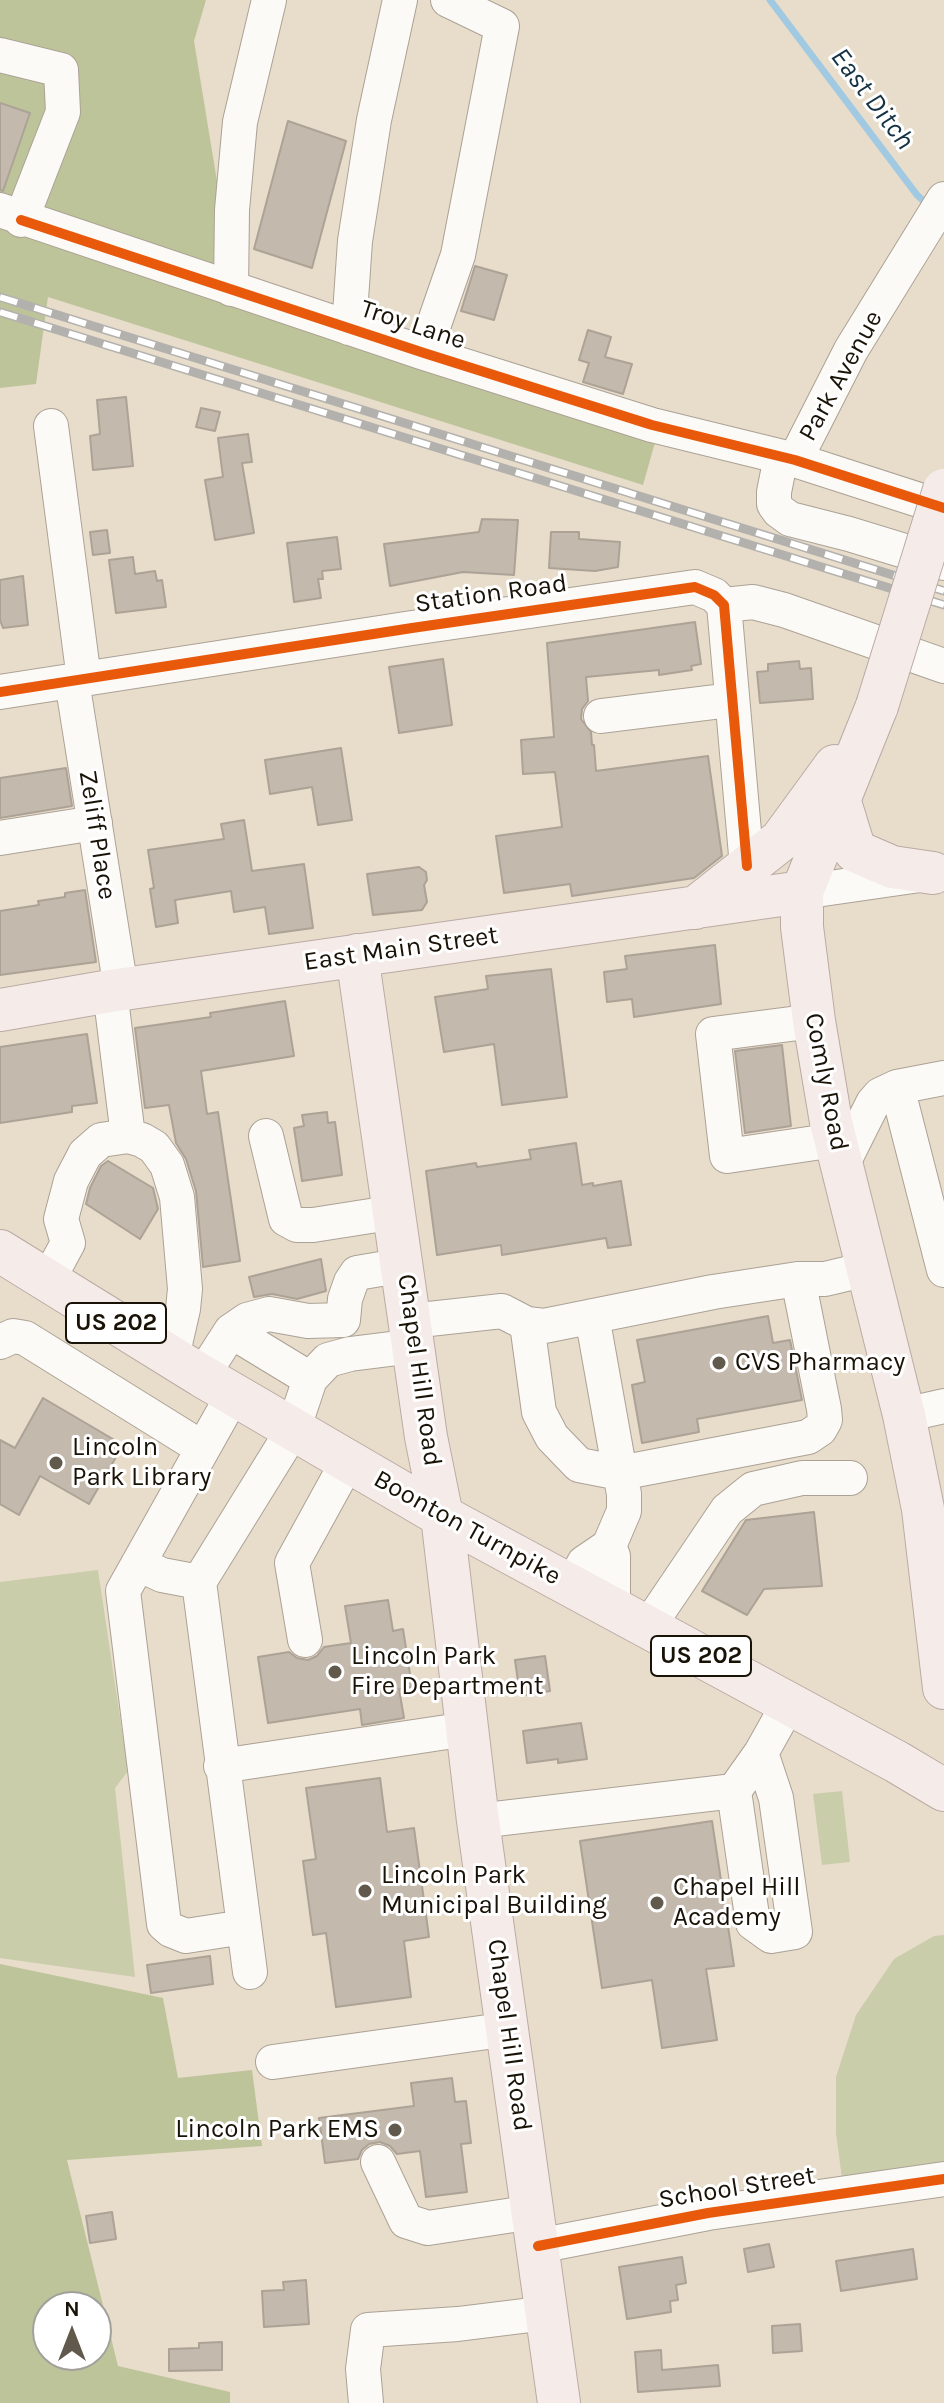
<!DOCTYPE html>
<html>
<head>
<meta charset="utf-8">
<style>
  body { margin:0 }
  #map { position:relative; width:944px; height:2403px; overflow:hidden; background:#e8dccb; font-family:Karla,sans-serif }
  canvas { display:block }
  .north { position:absolute; left:32px; top:2291px; width:80px; height:80px; box-sizing:border-box; background:#fff; border:2px solid #a3a09c; border-radius:50%; rotate:0deg; font-size:22px; font-weight:700; line-height:32px; text-align:center; color:#191207 }
  .north::after { content:''; display:block; margin:auto; width:28px; height:36px; background:#61594c; clip-path:polygon(50% 0,100% 100%,50% 72%,0 100%) }
</style>
</head>
<body>
<div id="map">
<canvas width="944" height="2403"></canvas>
<div class="north">N</div>
</div>
<script>
const g = document.querySelector('canvas').getContext('2d');
g.lineJoin = 'round';
function paint(path, color) {
  g.fillStyle = color;
  g.fill(path, 'evenodd');
}
function poly(rows) {
  const path = new Path2D();
  for (const r of rows) {
    path.moveTo(r[0], r[1]);
    for (let i = 2; i < r.length; i += 2) path.lineTo(r[i], r[i + 1]);
  }
  return path;
}
function trace(path, color, width, dash) {
  g.strokeStyle = color;
  g.lineWidth = width;
  g.lineCap = dash ? 'butt' : 'round';
  g.setLineDash(dash || []);
  g.stroke(path);
}
function label(font, color, halo, rows, align = 'center') {
  g.font = font + ' Karla,sans-serif';
  g.lineWidth = 6;
  g.setLineDash([]);
  g.textBaseline = 'middle';
  g.strokeStyle = halo;
  g.fillStyle = color;
  for (const [text, x, y, turn = 0] of rows) {
    g.save();
    g.translate(x, y);
    g.rotate((+turn || 0) * Math.PI / 180);
    g.textAlign = isNaN(turn) ? turn : align;
    if (halo) g.strokeText(text, 0, 0);
    g.fillText(text, 0, 0);
    g.restore();
  }
}
paint(poly([
  [98,1570,128,1771,115,1788,135,1977,0,1958,0,1582],
  [842,1791,850,1862,822,1865,813,1794],
  [944,1935,944,2165,842,2178,836,2133,836,2077,856,2015,894,1959,934,1936]
]), '#c9cdaa');
paint(poly([
  [0,0,206,0,194,41,235,291,658,432,643,485,48,297,36,384,0,388],
  [0,1964,163,1998,178,2078,252,2070,262,2146,67,2160,118,2366,230,2392,230,2403,0,2403],
  [96,2307,96,2355,48,2355,48,2307]
]), '#bec49a');
trace(poly([
  [770,0,917,195,930,207]
]), '#a1cae2', 7);
const building = poly([
  [0,103,30,113,3,191,0,190,0,103],
  [288,121,346,141,312,268,254,249,288,121],
  [475,266,507,275,494,320,461,311,475,266],
  [588,330,611,337,605,357,632,364,623,394,583,382,589,363,579,360,588,330],
  [126,397,133,466,93,470,90,436,100,434,97,400,126,397],
  [201,408,220,412,215,431,196,427,201,408],
  [248,434,252,462,242,463,254,533,215,540,205,480,223,477,218,438,248,434],
  [482,519,518,520,514,575,463,572,390,586,384,544,479,532,482,519],
  [107,530,110,553,93,555,90,532,107,530],
  [551,532,579,532,579,539,620,542,618,567,595,571,549,568,551,532],
  [337,537,341,569,322,571,323,579,318,579,321,598,294,602,287,543,337,537],
  [133,557,135,574,155,571,157,581,162,580,166,607,116,613,109,560,133,557],
  [23,576,28,625,3,628,0,620,0,580,23,576],
  [695,622,701,664,691,666,692,670,659,675,659,670,586,677,588,701,582,709,581,719,591,732,592,745,594,745,596,771,708,756,722,856,694,878,572,896,570,884,504,893,496,836,562,827,555,772,523,774,521,740,554,737,547,643,695,622],
  [443,659,452,725,399,733,389,667,443,659],
  [799,661,800,669,811,668,813,699,760,703,757,672,768,671,768,664,799,661],
  [341,748,352,820,318,825,312,787,270,794,265,760,341,748],
  [66,768,72,806,0,818,0,778,66,768],
  [244,820,252,871,304,864,313,928,269,934,265,907,234,912,231,891,175,900,178,923,156,927,150,889,154,888,148,850,224,839,221,824,244,820],
  [419,867,426,872,427,880,424,885,427,902,422,910,373,915,367,874,419,867],
  [85,890,96,962,0,975,0,911,39,905,38,901,65,897,65,893,85,890],
  [715,945,721,1004,634,1017,632,999,607,1002,604,972,627,969,625,956,715,945],
  [551,969,567,1097,502,1105,494,1044,444,1052,435,997,488,989,486,976,551,969],
  [285,1001,294,1056,201,1071,207,1114,218,1112,240,1261,203,1267,196,1191,186,1159,176,1143,169,1105,145,1108,135,1028,211,1017,210,1013,285,1001],
  [87,1034,97,1103,72,1106,72,1112,0,1123,0,1047,87,1034],
  [782,1045,791,1126,745,1133,735,1051,782,1045],
  [327,1112,328,1123,335,1122,342,1175,302,1181,294,1128,304,1126,302,1115,327,1112],
  [576,1143,582,1185,593,1183,593,1186,621,1181,631,1245,608,1248,606,1238,502,1255,501,1245,437,1255,426,1171,476,1163,477,1167,531,1159,529,1150,576,1143],
  [108,1161,153,1188,158,1209,140,1239,86,1204,90,1188,101,1166,108,1161],
  [321,1259,326,1291,297,1299,272,1294,254,1297,249,1277,321,1259],
  [768,1316,773,1343,790,1340,802,1400,697,1419,699,1432,642,1443,632,1385,645,1382,637,1340,768,1316],
  [43,1398,123,1445,89,1504,40,1476,19,1515,0,1504,0,1440,15,1448,43,1398],
  [814,1512,822,1586,764,1589,747,1615,702,1591,746,1520,814,1512],
  [388,1600,393,1631,403,1629,412,1687,399,1689,404,1718,362,1725,360,1709,268,1723,258,1657,289,1652,297,1658,308,1660,317,1656,324,1647,351,1643,345,1606,388,1600],
  [545,1656,550,1691,520,1696,515,1660,545,1656],
  [581,1723,587,1759,558,1763,558,1759,527,1763,523,1731,581,1723],
  [380,1778,387,1832,414,1828,429,1937,404,1941,411,1997,336,2007,326,1933,313,1935,303,1861,316,1859,306,1788,380,1778],
  [712,1821,734,1966,706,1969,717,2040,662,2048,652,1980,602,1988,580,1841,712,1821],
  [210,1956,213,1984,151,1993,147,1965,210,1956],
  [452,2078,455,2102,466,2101,471,2143,461,2144,467,2192,426,2197,420,2151,397,2154,390,2146,380,2142,369,2144,362,2150,358,2159,325,2163,319,2118,414,2106,411,2083,452,2078],
  [112,2212,116,2239,90,2243,86,2216,112,2212],
  [769,2244,774,2267,748,2272,744,2249,769,2244],
  [913,2249,917,2279,841,2291,836,2261,913,2249],
  [682,2257,686,2283,676,2285,678,2300,670,2301,671,2312,627,2319,619,2267,682,2257],
  [306,2280,309,2324,264,2327,262,2291,284,2290,283,2282,306,2280],
  [800,2324,802,2351,773,2353,772,2326,800,2324],
  [222,2342,222,2370,169,2371,169,2349,199,2348,199,2343,222,2342],
  [661,2350,662,2370,718,2365,720,2386,638,2392,635,2352,661,2350]
]);
paint(building, '#c3b9ac');
trace(building, '#aca396', 2);
const minor = poly([
  [0,55,61,70,63,112,21,220],
  [0,210,424,353,652,425,795,460,944,508],
  [231,289,232,210,240,122,269,0],
  [349,328,355,241,374,120,400,0],
  [424,353,458,255,502,26,448,0],
  [51,426,84,679],
  [781,457,774,492,774,504,779,511,790,519,849,534,944,563],
  [795,460,851,350,944,199],
  [724,605,753,602,784,610,944,666],
  [72,681,121,989],
  [0,692,412,628,695,587,714,595,724,605,747,866],
  [601,716,731,700],
  [0,838,95,823],
  [802,892,920,875],
  [110,991,128,1136],
  [814,1021,713,1034,727,1156,835,1140],
  [944,1078,897,1087,944,1270],
  [266,1136,286,1219,297,1225,313,1225,396,1212],
  [842,1165,873,1103,880,1095,897,1087],
  [48,1280,68,1243,61,1219,71,1181,85,1154,101,1140,128,1136,142,1140,154,1147,167,1165,177,1197,185,1289,183,1309,172,1357],
  [592,1316,620,1473,808,1437,820,1429,825,1420,824,1409,798,1279],
  [411,1321,502,1311,527,1324,539,1412,552,1437,579,1465,620,1473,624,1494,624,1511,609,1546,584,1563,572,1586],
  [527,1324,544,1326,713,1292,798,1279,825,1279,867,1269],
  [231,1331,310,1379],
  [0,1342,13,1336,25,1338,202,1448],
  [202,1376,231,1331,247,1320,269,1314,308,1321,343,1320,345,1299,351,1282,357,1273,404,1265],
  [233,1395,123,1591,164,1924,171,1930,186,1936,244,1927],
  [904,1415,944,1406],
  [609,1546,613,1556,613,1608],
  [138,1564,162,1575,199,1582],
  [648,1627,727,1510,753,1489,802,1478,850,1478],
  [305,1640,292,1563,348,1461],
  [761,1753,776,1798,795,1932,771,1936,753,1923,734,1791,761,1753,789,1703],
  [221,1766,467,1729],
  [478,1821,734,1791],
  [250,1972,199,1582,293,1430,310,1379,328,1360,350,1354,414,1346],
  [273,2062,509,2029],
  [378,2162,406,2221,428,2228,533,2212],
  [538,2246,708,2213,944,2179],
  [366,2403,363,2369,368,2330,458,2324,547,2313]
]);
const major = poly([
  [877,706,802,892,802,927,814,1021,831,1122,904,1415,923,1509,944,1688],
  [839,799,855,851,892,867,933,873],
  [695,908,781,840,835,766],
  [357,955,426,1437,442,1516,478,1821,559,2403],
  [0,1010,110,991,802,892],
  [0,1251,202,1376,442,1516,897,1762,944,1790]
]);
trace(minor, '#aba295', 36);
trace(major, '#bbaaa3', 44);
trace(minor, '#fcfaf7', 34);
trace(major, '#f5ecea', 42);
const rail = poly([
  [0,297,944,591],
  [0,312,944,605]
]);
trace(rail, '#b3b1ad', 9);
trace(rail, '#fff', 6, [18]);
const majorBridge = poly([
  [877,706,944,490]
]);
trace(majorBridge, '#bbaaa3', 44, []);
trace(majorBridge, '#f5ecea', 42);
trace(poly([
  [21,220,424,353,652,425,795,460,944,508],
  [0,692,412,628,695,587,714,595,724,605,747,866],
  [538,2246,708,2213,944,2179]
]), '#e8590c', 10);
for (const [x, y, r, color] of [
  [719,1363,8,"#61594c"],
  [56,1463,8,"#61594c"],
  [335,1672,8,"#61594c"],
  [365,1891,8,"#61594c"],
  [657,1903,8,"#61594c"],
  [395,2130,8,"#61594c"]
]) {
  const dot = new Path2D();
  dot.arc(x, y, r, 0, 2 * Math.PI);
  g.fillStyle = color;
  g.fill(dot);
  trace(dot, '#fff', 3);
}
for (const [x, y, w] of [
  [116,1323,100],
  [701,1656,100]
]) {
  const box = new Path2D();
  box.roundRect(x - w / 2, y - 20, w, 40, 6);
  g.fillStyle = '#fff';
  g.fill(box);
  trace(box, '#191207', 2);
}
label('bold 24px', '#191207', null, [
  ["US 202",116,1323],
  ["US 202",701,1656]
]);
label('26px', '#191207', '#fff', [
  ["Troy Lane",413,325,18],
  ["Park Avenue",841,376,-61],
  ["Station Road",491,594,-8],
  ["Zeliff Place",97,835,81],
  ["East Main Street",401,949,-8],
  ["Comly Road",826,1082,79],
  ["Chapel Hill Road",419,1370,82],
  ["Boonton Turnpike",467,1528,29],
  ["Chapel Hill Road",509,2035,82],
  ["School Street",737,2188,-9]
]);
label('26px', '#191207', '#fff', [
  ["CVS Pharmacy",735,1363],
  ["Lincoln",72,1448],
  ["Park Library",72,1478],
  ["Lincoln Park",351,1657],
  ["Fire Department",351,1687],
  ["Lincoln Park",381,1876],
  ["Municipal Building",381,1906],
  ["Chapel Hill",673,1888],
  ["Academy",673,1918],
  ["Lincoln Park EMS",379,2130,"right"]
], 'left');
label('italic 28px', '#143243', '#fff', [
  ["East Ditch",872,99,53]
]);
</script>
</body>
</html>
